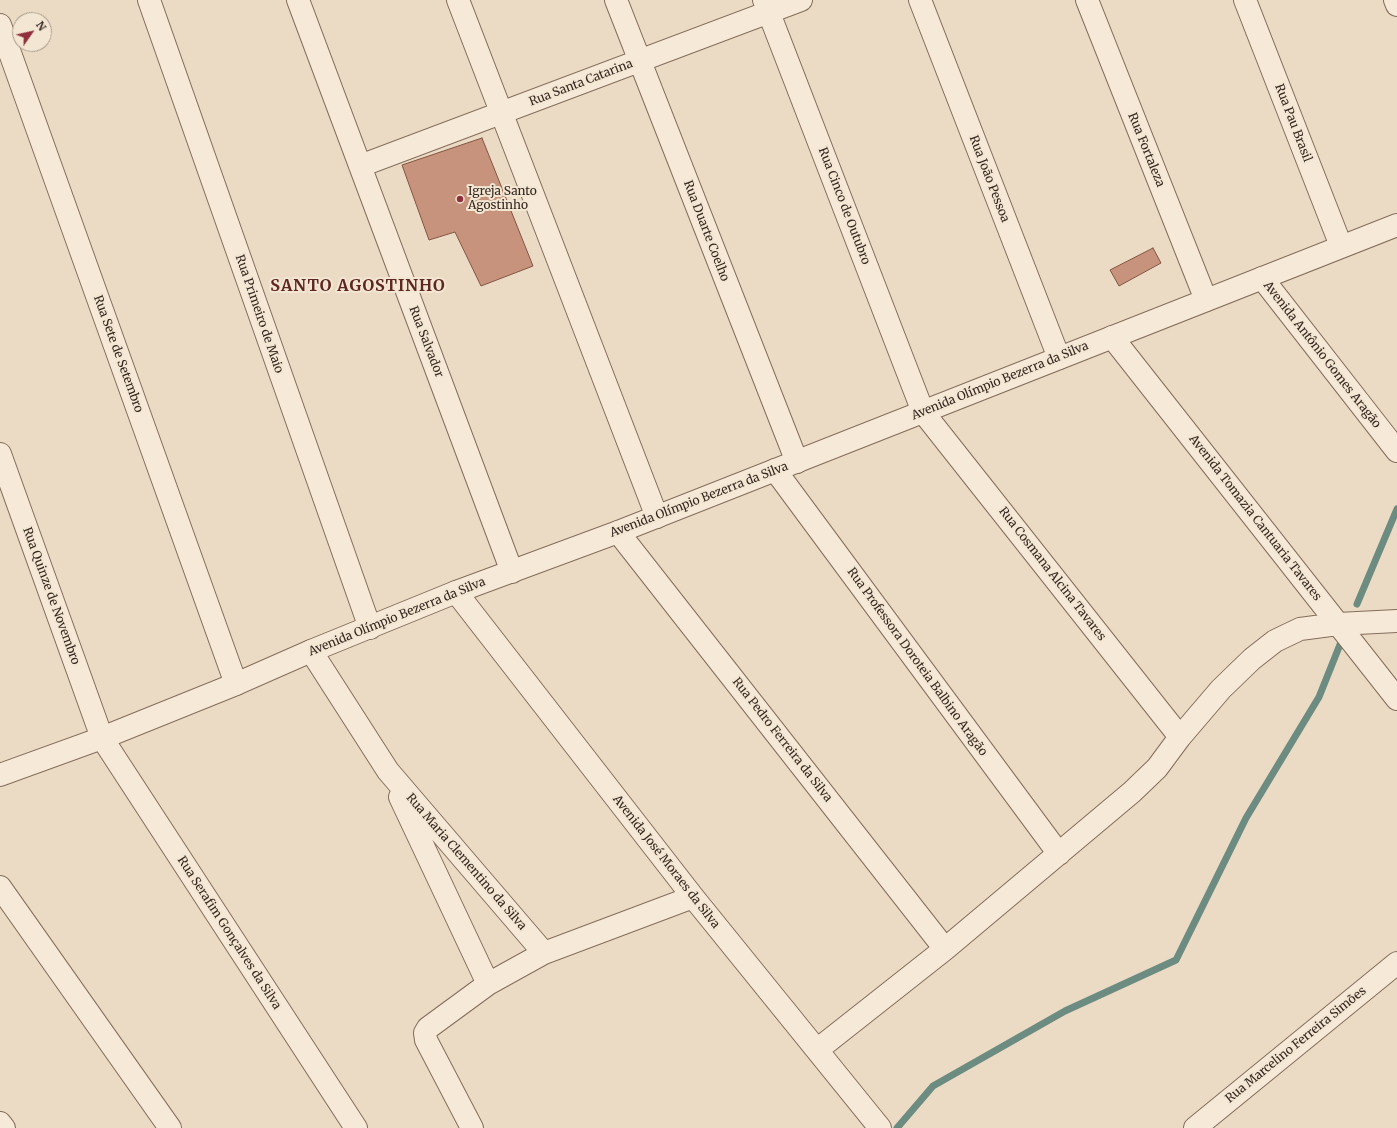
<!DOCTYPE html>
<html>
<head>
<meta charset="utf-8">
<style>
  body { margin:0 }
  #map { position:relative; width:1397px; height:1128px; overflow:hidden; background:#ebdbc4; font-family:Merriweather,serif }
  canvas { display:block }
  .north { position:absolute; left:12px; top:12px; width:40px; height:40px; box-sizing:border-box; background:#f3e6d3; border:1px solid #a79a8b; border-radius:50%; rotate:56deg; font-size:11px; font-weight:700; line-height:16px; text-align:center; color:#35271f }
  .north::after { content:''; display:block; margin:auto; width:14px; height:18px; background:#8f303c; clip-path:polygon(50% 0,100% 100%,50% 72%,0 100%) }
</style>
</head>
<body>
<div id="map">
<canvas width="1397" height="1128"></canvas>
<div class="north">N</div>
</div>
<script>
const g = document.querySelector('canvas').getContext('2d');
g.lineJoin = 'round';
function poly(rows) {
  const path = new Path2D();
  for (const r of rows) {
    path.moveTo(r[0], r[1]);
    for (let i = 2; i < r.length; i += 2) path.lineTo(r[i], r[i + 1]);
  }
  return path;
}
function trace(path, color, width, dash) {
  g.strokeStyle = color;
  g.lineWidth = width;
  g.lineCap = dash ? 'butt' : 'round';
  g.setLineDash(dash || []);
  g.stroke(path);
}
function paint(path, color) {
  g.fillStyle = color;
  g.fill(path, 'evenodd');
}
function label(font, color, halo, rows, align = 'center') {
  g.font = font + ' Merriweather,serif';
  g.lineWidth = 4;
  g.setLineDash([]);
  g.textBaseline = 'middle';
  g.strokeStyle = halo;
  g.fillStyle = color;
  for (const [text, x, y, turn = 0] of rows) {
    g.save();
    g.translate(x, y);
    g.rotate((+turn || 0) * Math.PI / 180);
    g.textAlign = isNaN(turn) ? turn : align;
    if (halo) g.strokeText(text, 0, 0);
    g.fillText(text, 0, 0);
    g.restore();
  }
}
trace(poly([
  [1357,604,1397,509],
  [897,1128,933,1086,1065,1011,1176,960,1246,818,1319,697,1343,637]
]), '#6d8c81', 7);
const building = poly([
  [482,138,533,266,481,286,455,232,429,240,402,165,482,138],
  [1153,248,1161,263,1119,286,1110,270,1153,248]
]);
paint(building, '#c7937d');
trace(building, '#825543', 1);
const minor = poly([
  [149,0,370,628],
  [298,0,512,572],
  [458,0,657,517],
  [616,0,797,462],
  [764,0,923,412,1180,737],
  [920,0,1059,358],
  [1087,0,1206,300],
  [1245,0,1341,246],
  [1395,0,1397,5],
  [0,25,236,684],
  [360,166,801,0],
  [1262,278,1397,451],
  [1112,337,1397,699],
  [0,454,102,738,356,1128],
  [775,470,1059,854],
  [618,532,945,949],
  [456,592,693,897,880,1128],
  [311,651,388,771,544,953],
  [400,797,488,984],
  [0,887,170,1128],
  [817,1050,945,949,1132,792,1157,768,1180,737,1221,689,1252,659,1275,641,1300,629,1338,624,1397,621],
  [0,1123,4,1128],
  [472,1128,426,1040,425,1033,428,1028,488,984,544,953,693,897],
  [1195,1128,1397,963]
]);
const tertiary = poly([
  [0,775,102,738,236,684,311,651,456,592,618,532,1397,225]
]);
trace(minor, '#846d5c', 24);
trace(tertiary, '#846d5c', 24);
trace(minor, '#f6e9d7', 22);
trace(tertiary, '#f6e9d7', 22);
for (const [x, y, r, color] of [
  [460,199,4,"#8f303c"]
]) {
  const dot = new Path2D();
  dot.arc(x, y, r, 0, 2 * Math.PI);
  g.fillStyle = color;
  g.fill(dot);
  trace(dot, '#f3e6d3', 1.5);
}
label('12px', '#35271f', '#f3e6d3', [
  ["Rua Santa Catarina",581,83,-21],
  ["Rua Pau Brasil",1293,123,69],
  ["Rua Fortaleza",1146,150,68],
  ["Rua João Pessoa",989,179,69],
  ["Rua Cinco de Outubro",844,206,69],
  ["Rua Duarte Coelho",706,231,69],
  ["Rua Primeiro de Maio",259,314,71],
  ["Rua Salvador",426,342,69],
  ["Rua Sete de Setembro",118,354,70],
  ["Avenida Antônio Gomes Aragão",1322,355,52],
  ["Avenida Olímpio Bezerra da Silva",1000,381,-22],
  ["Avenida Olímpio Bezerra da Silva",699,500,-21],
  ["Avenida Tomazia Cantuaria Tavares",1255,518,52],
  ["Rua Cosmana Alcina Tavares",1052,574,52],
  ["Rua Quinze de Novembro",51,596,70],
  ["Avenida Olímpio Bezerra da Silva",397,617,-22],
  ["Rua Professora Doroteia Balbino Aragão",917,662,54],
  ["Rua Pedro Ferreira da Silva",782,740,52],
  ["Rua Maria Clementino da Silva",466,862,49],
  ["Avenida José Moraes da Silva",666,862,52],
  ["Rua Serafim Gonçalves da Silva",229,933,57],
  ["Rua Marcelino Ferreira Simões",1296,1045,-39]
]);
label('12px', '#35271f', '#f3e6d3', [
  ["Igreja Santo",468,192],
  ["Agostinho",468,206]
], 'left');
g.letterSpacing = '1px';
label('bold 16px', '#5f2721', '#f3e6d3', [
  ["SANTO AGOSTINHO",358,286]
]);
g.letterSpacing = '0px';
</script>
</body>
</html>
